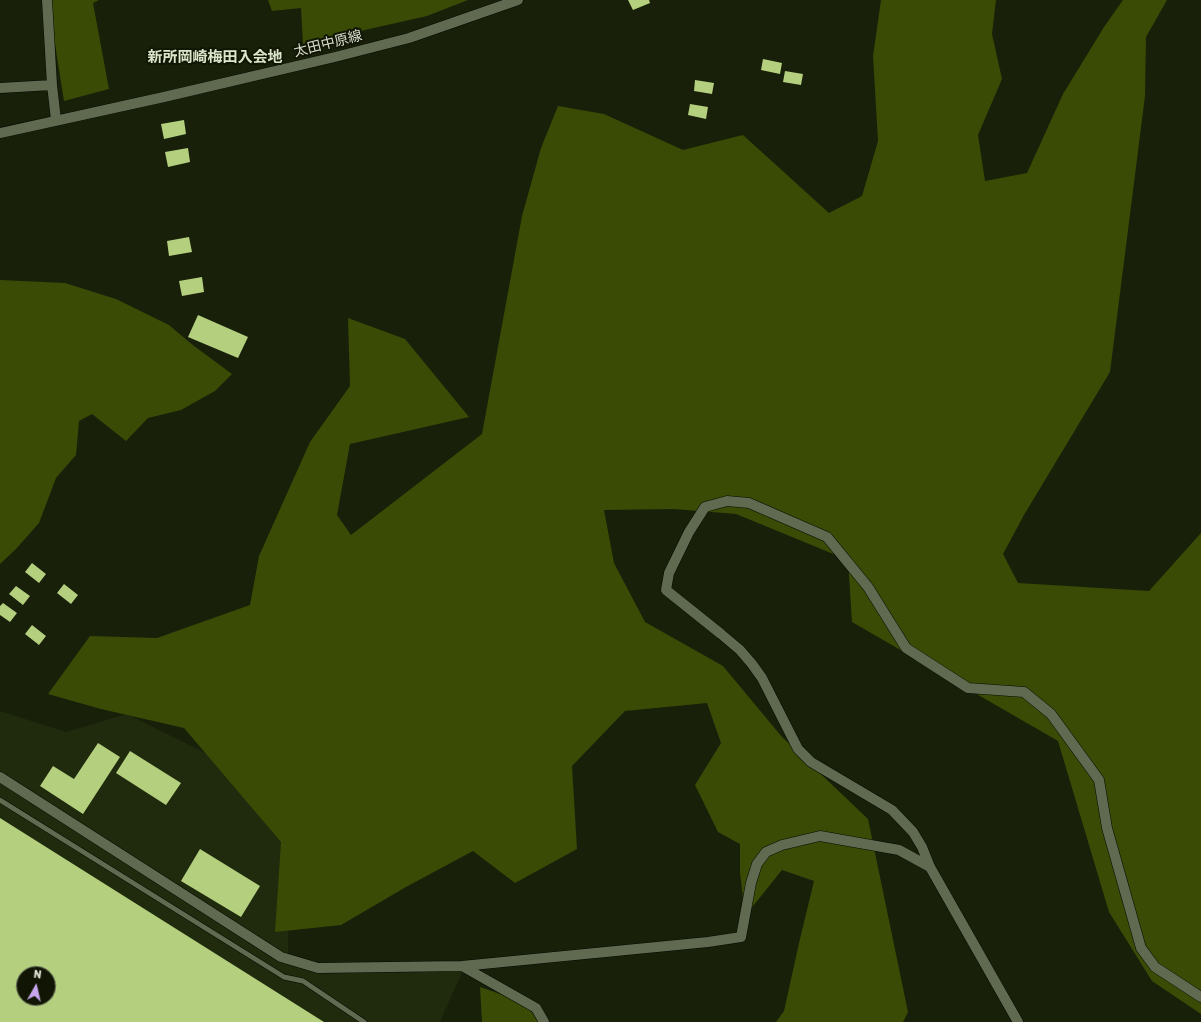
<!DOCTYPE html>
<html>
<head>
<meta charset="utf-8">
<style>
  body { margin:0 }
  #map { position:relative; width:1201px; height:1022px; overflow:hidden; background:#18200a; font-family:Rubik,sans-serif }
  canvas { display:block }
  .north { position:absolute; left:16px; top:966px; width:40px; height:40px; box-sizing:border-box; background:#101603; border:1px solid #616655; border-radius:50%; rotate:8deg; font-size:11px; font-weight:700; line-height:16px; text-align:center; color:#dadfd1 }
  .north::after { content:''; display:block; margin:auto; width:14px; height:18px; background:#c7a6ef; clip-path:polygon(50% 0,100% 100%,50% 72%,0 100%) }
</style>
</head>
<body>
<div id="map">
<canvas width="1201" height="1022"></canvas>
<div class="north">N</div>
</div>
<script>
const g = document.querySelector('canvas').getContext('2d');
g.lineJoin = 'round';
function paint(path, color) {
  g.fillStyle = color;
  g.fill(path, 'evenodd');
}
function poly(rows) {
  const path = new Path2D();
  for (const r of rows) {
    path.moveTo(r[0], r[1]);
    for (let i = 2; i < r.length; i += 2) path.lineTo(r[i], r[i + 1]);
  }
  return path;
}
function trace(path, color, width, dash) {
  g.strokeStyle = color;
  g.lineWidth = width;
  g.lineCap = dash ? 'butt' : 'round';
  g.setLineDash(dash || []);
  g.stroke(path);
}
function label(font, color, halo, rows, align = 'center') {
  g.font = font + ' Rubik,"Noto Sans JP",sans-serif';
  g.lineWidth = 4;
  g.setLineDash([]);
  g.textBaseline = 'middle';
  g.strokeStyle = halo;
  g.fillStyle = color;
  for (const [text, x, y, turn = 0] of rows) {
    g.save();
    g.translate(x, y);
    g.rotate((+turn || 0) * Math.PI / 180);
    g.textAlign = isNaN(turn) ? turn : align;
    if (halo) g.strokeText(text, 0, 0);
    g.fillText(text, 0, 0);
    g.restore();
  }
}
paint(poly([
  [0,711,66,732,127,714,268,784,289,838,288,962,463,970,440,1022,0,1022],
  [24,974,48,974,48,998,24,998]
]), '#202a0d');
paint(poly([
  [48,0,99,0,93,3,109,89,64,101],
  [268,0,468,0,427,16,303,44,301,8,272,11],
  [881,0,996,0,992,34,1002,79,978,135,985,181,1027,173,1063,94,1104,27,1123,0,1167,0,1146,37,1145,96,1110,372,1024,515,1003,554,1018,583,1149,591,1201,533,1201,1014,1152,981,1109,912,1058,741,852,622,848,560,736,514,674,509,604,510,614,563,645,622,723,666,782,737,868,819,908,1012,903,1022,776,1022,784,1011,799,943,814,881,782,870,745,916,740,872,740,844,718,832,695,785,721,743,707,703,625,711,572,766,577,849,515,883,473,851,406,887,341,925,275,932,281,842,184,728,101,709,48,694,90,636,157,638,250,605,259,556,310,442,350,386,348,318,405,339,469,417,350,444,337,515,351,535,482,434,522,216,541,148,558,106,604,114,683,150,743,135,829,213,862,196,878,141,873,56],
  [0,280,65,283,116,299,169,325,194,346,232,374,215,391,181,410,148,418,126,441,92,414,79,421,76,455,56,478,39,523,16,549,0,564],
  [480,987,526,1003,538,1022,482,1022]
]), '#394b05');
paint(poly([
  [628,0,649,0,650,3,633,10],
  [763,59,782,63,780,74,761,70],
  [785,71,803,74,801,85,783,82],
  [695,80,714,83,712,94,694,91],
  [690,104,708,107,706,119,688,115],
  [184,120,186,134,164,139,161,124],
  [188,148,190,162,168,167,165,152],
  [189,237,192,252,169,256,167,241],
  [202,277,204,292,182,296,179,281],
  [198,315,248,337,238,358,188,337],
  [32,563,46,574,39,583,25,572],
  [64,584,78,595,71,604,57,593],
  [16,586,30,596,23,605,9,594],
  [3,603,17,613,10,622,0,615,0,606],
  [32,625,46,636,39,645,25,634],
  [98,743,120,757,83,814,40,786,53,766,74,779],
  [130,751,181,783,166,805,116,773],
  [0,818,324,1022,0,1022],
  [24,974,48,974,48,998,24,998],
  [200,849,260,886,241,917,181,881]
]), '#b4d07f');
const service = poly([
  [0,800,284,977,303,981,364,1022]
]);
const minor = poly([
  [47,0,52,85,56,120],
  [0,88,52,85],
  [0,777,281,957,318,968,462,966,708,942,741,937,751,883,757,864,766,852,782,845,820,836,899,850,930,867],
  [462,966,536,1008,544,1022],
  [1018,1022,930,867,922,847,913,832,892,810,811,762,798,749,762,678,752,664,740,650,721,634,666,590,669,573,689,532,705,507,727,501,749,503,827,537,868,587,906,648,968,688,1024,692,1051,714,1099,780,1107,828,1141,948,1155,967,1201,997]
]);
const secondary = poly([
  [0,133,164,97,335,57,409,38,518,0]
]);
trace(service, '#050900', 6);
trace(minor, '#050900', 11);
trace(secondary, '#050900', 11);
trace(service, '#606a51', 5);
trace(minor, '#606a51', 10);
trace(secondary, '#606a51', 10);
label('14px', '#dadfd1', '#101603', [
  ["太田中原線",328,44,-14]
]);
label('bold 15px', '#dbe6ca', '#101603', [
  ["新所岡崎梅田入会地",215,58]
]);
</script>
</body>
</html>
